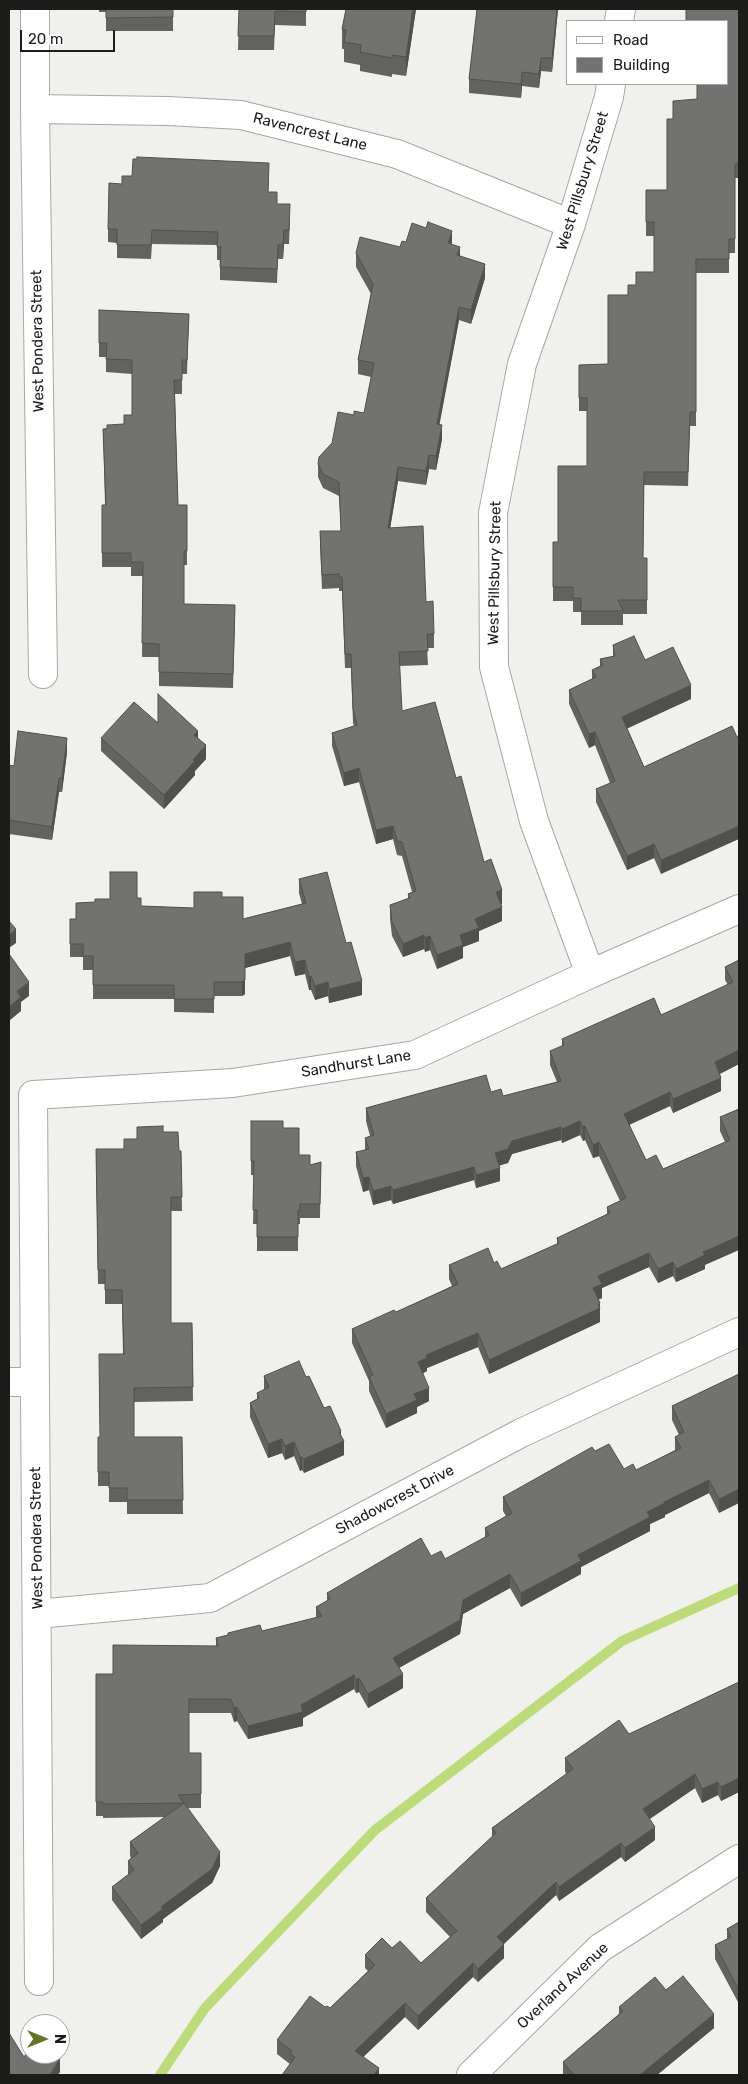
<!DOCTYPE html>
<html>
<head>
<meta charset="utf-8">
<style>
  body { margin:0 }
  #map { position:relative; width:748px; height:2084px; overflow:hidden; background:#f0f1ed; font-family:Rubik,sans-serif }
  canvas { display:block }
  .frame { position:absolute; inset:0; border:10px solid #1c1c1b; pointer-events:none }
  .legend { position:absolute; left:566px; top:20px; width:162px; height:65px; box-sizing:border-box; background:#fff; border:1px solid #a4a4a4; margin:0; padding:6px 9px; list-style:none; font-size:15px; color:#1c1c1b }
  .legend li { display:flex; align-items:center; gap:10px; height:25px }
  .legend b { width:25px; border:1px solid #a4a4a4 }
  .north { position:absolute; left:20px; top:2014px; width:50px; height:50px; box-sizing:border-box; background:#fff; border:1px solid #a4a4a4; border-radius:50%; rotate:90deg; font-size:14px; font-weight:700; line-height:20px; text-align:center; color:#1c1c1b }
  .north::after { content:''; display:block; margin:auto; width:18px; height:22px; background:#617627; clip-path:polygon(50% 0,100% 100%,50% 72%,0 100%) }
  .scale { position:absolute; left:20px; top:30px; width:95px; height:22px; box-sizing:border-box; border:2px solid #1c1c1b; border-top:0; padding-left:6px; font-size:15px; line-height:18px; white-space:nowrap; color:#1c1c1b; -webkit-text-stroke:4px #fff; paint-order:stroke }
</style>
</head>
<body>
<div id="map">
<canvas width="748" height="2084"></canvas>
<div class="frame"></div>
<ul class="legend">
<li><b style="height:6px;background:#fff"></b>Road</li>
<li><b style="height:14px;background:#727370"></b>Building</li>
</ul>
<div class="north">N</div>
<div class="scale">20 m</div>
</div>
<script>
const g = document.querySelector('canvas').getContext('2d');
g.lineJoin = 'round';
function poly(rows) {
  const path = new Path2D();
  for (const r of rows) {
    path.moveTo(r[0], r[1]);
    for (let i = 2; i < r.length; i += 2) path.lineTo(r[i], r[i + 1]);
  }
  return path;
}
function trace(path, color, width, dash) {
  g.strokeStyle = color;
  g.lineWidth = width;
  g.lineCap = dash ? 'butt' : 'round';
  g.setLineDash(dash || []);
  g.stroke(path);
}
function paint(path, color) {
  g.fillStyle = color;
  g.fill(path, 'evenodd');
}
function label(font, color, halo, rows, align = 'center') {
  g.font = font + ' Rubik,sans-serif';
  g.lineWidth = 4.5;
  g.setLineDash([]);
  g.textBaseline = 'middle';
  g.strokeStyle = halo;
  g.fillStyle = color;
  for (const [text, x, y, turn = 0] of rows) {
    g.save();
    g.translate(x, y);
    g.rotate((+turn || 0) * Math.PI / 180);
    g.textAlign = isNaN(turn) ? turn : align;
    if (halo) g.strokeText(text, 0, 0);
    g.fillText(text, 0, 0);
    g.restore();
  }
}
trace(poly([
  [160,2075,205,2008,375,1830,622,1641,739,1588]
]), '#bddb7b', 10);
const minor = poly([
  [35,9,35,109,43,674],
  [619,21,621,9],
  [35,109,168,111,241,115,397,154,571,224],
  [590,974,534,821,494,667,493,513,522,364,571,224,609,97,611,84],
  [9,1382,35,1382],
  [37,1614,210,1598,521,1433,739,1332],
  [39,1981,33,1095,233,1083,415,1055,590,974,739,909],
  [471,2075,600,1948,739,1859]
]);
trace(minor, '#a7a8a5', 30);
trace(minor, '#fff', 28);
paint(poly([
  [99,9,173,9,173,31,106,31,106,12,99,12],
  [239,9,306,9,306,26,275,25,274,50,238,50],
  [416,9,406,76,392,74,392,77,360,71,360,65,344,62,344,49,342,49,342,29],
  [477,9,558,9,552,72,541,71,539,88,522,86,521,98,469,93,469,79],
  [739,9,739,178,735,178,735,253,729,253,729,273,696,273,696,426,690,426,688,486,644,485,643,558,647,558,647,614,623,614,623,625,581,625,581,612,573,612,573,601,553,601,553,542,558,542,587,466,587,411,579,411,579,365,608,364,628,295,636,285,654,272,654,236,646,236,646,190,667,190,673,119,697,99],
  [269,177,268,192,277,204,290,218,289,244,284,244,283,259,278,259,277,283,220,280,220,260,217,260,217,245,152,244,151,259,117,258,117,243,108,242,108,229,122,184],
  [406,242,452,245,460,256,485,278,471,324,459,320,439,424,442,439,436,470,429,469,426,485,398,481,390,528,426,602,434,634,434,648,427,648,428,665,399,666,402,711,456,778,484,862,502,904,500,904,502,921,479,931,479,941,463,947,463,958,437,969,430,950,425,952,424,949,403,957,392,936,390,919,390,905,408,898,408,894,412,892,402,856,397,855,393,839,376,844,359,782,344,786,332,746,332,733,354,726,353,723,351,668,345,668,342,591,339,591,339,588,322,589,320,545,320,531,341,531,339,496,323,488,318,477,318,464,332,443,354,415,364,413,371,377,358,374,358,360,371,294,356,267,356,253,400,247],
  [99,310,189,314,187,374,182,374,182,394,175,394,178,505,187,505,187,565,184,565,184,604,235,619,233,688,159,686,159,657,142,657,143,576,131,576,131,567,102,567,102,505,105,505,103,429,124,424,132,415,132,374,106,372,106,357,99,357],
  [613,645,645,660,691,699,627,728,644,767,732,726,661,874,654,858,627,870,596,802,596,789,610,783,595,745,589,748,569,704,569,690,592,679,592,670,600,666,600,659,613,656],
  [158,723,198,738,206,759,195,771,195,775,164,809,101,751,101,738],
  [67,752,62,792,59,792,52,840,9,834,9,765,14,766],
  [299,879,346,943,362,995,329,1003,328,996,315,1000,311,990,309,990,305,974,295,976,290,956,245,968,245,994,242,996,214,996,214,1013,174,1012,174,999,93,999,93,970,83,970,83,957,70,957,70,919,76,919,95,902,137,898,141,906,194,908,222,897,243,919,302,904,299,893],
  [739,960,739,1064,720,1074,721,1091,673,1113,670,1106,629,1125,646,1160,663,1169,725,1142,720,1131,720,1117,739,1109,705,1265,705,1269,676,1282,673,1276,658,1283,649,1267,602,1288,602,1298,599,1299,600,1317,600,1322,489,1374,478,1347,427,1368,427,1371,423,1373,429,1401,417,1407,417,1413,386,1428,369,1391,369,1381,352,1343,352,1329,396,1312,452,1286,449,1279,449,1265,494,1263,501,1269,557,1244,557,1238,607,1214,607,1207,620,1201,599,1156,593,1158,585,1140,583,1141,580,1135,562,1143,561,1140,512,1154,508,1163,499,1165,500,1181,476,1188,474,1180,393,1204,391,1200,373,1205,369,1190,363,1192,356,1166,356,1152,365,1150,365,1138,370,1136,366,1121,366,1108,491,1092,503,1096,557,1082,550,1065,550,1051,562,1046,562,1039,661,1015,728,985,725,980,725,967],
  [251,1121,283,1128,299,1155,310,1165,321,1162,320,1218,300,1218,300,1224,298,1224,298,1251,257,1251,257,1224,253,1224,254,1175,251,1175],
  [163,1132,179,1151,181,1151,182,1211,171,1211,171,1323,192,1323,193,1401,134,1402,134,1437,182,1437,183,1514,127,1514,127,1502,109,1502,109,1486,98,1486,98,1437,100,1437,123,1354,122,1304,105,1304,105,1284,98,1284,96,1149,124,1149,137,1139],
  [739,1374,719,1513,709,1493,665,1515,665,1517,650,1524,650,1531,581,1567,581,1574,521,1607,510,1588,463,1614,460,1634,399,1668,403,1688,368,1708,359,1692,356,1693,354,1689,303,1718,303,1726,248,1739,237,1721,234,1722,231,1713,189,1713,189,1753,201,1753,201,1808,188,1808,220,1866,212,1883,163,1919,163,1922,141,1939,112,1900,112,1887,128,1875,128,1861,131,1858,130,1856,130,1842,165,1817,103,1818,103,1816,96,1816,96,1674,113,1674,216,1646,216,1638,228,1636,228,1633,262,1631,316,1618,316,1607,327,1601,327,1593,431,1556,445,1559,485,1538,485,1528,506,1516,503,1511,503,1497,595,1451,624,1469,636,1470,675,1450,675,1437,679,1435,672,1420,672,1406],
  [264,1376,306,1377,341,1437,344,1455,304,1473,302,1470,300,1471,294,1456,285,1460,282,1453,268,1458,250,1417,250,1403,257,1399,257,1393,264,1390],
  [739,1682,739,1792,721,1801,718,1795,702,1803,695,1788,650,1819,655,1840,625,1862,621,1857,559,1901,556,1895,504,1944,504,1958,478,1982,473,1977,418,2030,405,2017,363,2057,379,2075,290,2064,277,2054,277,2040,325,2007,330,2008,368,1971,365,1968,365,1955,392,1948,421,1963,450,1937,426,1912,426,1898,492,1837,492,1828,566,1774,565,1771,565,1758,629,1734],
  [739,1922,739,2004,715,1959,715,1945,727,1939,727,1929],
  [666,1990,714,2028,657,2075,563,2075,563,2062,619,2014,619,2007]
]), '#626360');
paint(poly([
  [413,9,416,9,406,76,406,57],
  [557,9,558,9,552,72,552,58],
  [541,58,541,71,539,88,539,74],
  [522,72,522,86,521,98,521,84],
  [284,230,284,244,283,259,283,245],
  [452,231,452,244,448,243],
  [460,247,460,260,457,255],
  [485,264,485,278,471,324,471,310],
  [459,307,459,320,437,438,437,424],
  [442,425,442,439,436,470,436,456],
  [429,455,429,469,426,485,426,471],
  [398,467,398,481,388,541,388,528],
  [691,685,691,699,622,731,622,717],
  [198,731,198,744,194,735],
  [595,732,595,745,589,748,589,734],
  [67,738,67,752,62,792,62,778],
  [206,745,206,759,195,771,195,775,164,809,164,795,193,760],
  [359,768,359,782,344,786,344,773],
  [59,778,59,792,52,840,52,827],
  [393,826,393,839,376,844,376,830],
  [739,826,739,839,661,874,661,860],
  [654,844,654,858,627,870,627,856],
  [502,890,502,904,496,906,496,892],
  [502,907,502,921,479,931,479,941,463,947,463,958,437,969,437,955,460,935,475,919],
  [16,929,16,943,9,948,9,935],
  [424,935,424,949,403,957,403,944],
  [430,936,430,950,425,952,425,938],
  [290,942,290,956,245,968,245,954],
  [305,960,305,974,295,976,295,962],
  [311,976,311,990,309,990,309,977],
  [245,980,245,994,242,996,242,982],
  [362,981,362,995,329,1003,329,989],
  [29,982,29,996,21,1002,21,1011,9,1021,9,1007,17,991],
  [328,982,328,996,315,1000,315,986],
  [739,1050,739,1064,715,1076,715,1062],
  [721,1078,721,1091,673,1113,673,1099],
  [670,1092,670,1106,624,1127,624,1114],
  [580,1121,580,1135,562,1143,562,1129],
  [585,1126,585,1140,583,1141,583,1127],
  [561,1127,561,1140,512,1154,508,1163,495,1167,495,1153,512,1141],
  [599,1142,599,1156,593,1158,593,1145],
  [474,1167,474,1180,393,1204,393,1190],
  [500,1168,500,1181,476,1188,476,1175],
  [369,1177,369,1190,363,1192,363,1178],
  [391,1186,391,1200,373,1205,373,1191],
  [739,1236,739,1250,705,1265,705,1269,676,1282,676,1269,703,1252],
  [649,1253,649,1267,602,1288,602,1298,593,1302,593,1288,598,1276],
  [673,1262,673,1276,658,1283,658,1269],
  [600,1303,600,1322,489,1374,489,1360],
  [478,1333,478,1347,427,1368,427,1371,418,1376,418,1362,426,1355],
  [429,1388,429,1401,417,1407,417,1413,386,1428,386,1414,414,1394],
  [341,1431,341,1442,344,1441,344,1455,304,1473,304,1459],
  [282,1439,282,1453,268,1458,268,1444],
  [294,1442,294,1456,285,1460,285,1446],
  [300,1457,302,1457,302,1470,300,1471],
  [709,1480,709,1493,665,1515,665,1517,650,1524,650,1531,581,1567,581,1574,521,1607,521,1593,578,1555,664,1502],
  [739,1489,739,1503,719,1513,719,1499],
  [510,1574,510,1588,463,1614,460,1634,393,1671,393,1658,463,1600],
  [403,1674,403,1688,368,1708,368,1694],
  [354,1675,354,1689,303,1718,303,1726,248,1739,248,1726,301,1705],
  [359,1678,359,1692,356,1693,356,1680],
  [237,1707,237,1721,234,1722,234,1708],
  [695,1774,695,1788,643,1823,643,1809],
  [739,1778,739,1792,721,1801,721,1787],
  [718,1782,718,1795,702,1803,702,1789],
  [655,1827,655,1840,625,1862,625,1848],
  [621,1843,621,1857,559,1901,559,1887],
  [220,1852,220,1866,212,1883,163,1919,163,1922,141,1939,141,1925],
  [556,1882,556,1895,497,1950,497,1937],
  [504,1944,504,1958,478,1982,478,1969],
  [473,1963,473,1977,418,2030,418,2016],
  [405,2003,405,2017,355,2065,355,2051],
  [714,2014,714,2028,657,2075,640,2075],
  [60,2058,60,2072,58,2075,50,2075],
  [379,2068,379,2075,374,2075]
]), '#50504e');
const building = poly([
  [106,9,173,9,173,17,106,18,106,9],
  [239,9,306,9,306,12,275,11,274,36,238,36,239,9],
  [346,9,413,9,406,57,392,55,392,58,360,52,361,45,344,42,346,30,342,29,346,9],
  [477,9,557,9,552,58,541,58,539,74,522,72,521,84,469,79,477,9],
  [686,9,739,9,739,164,735,164,735,239,729,239,729,259,696,259,696,412,690,412,688,472,644,472,643,558,647,558,647,600,618,600,623,611,581,611,581,598,573,598,573,587,553,587,553,542,558,542,558,466,587,466,587,398,579,398,579,365,608,364,608,295,628,295,628,285,636,285,636,272,654,272,654,222,646,222,646,190,667,190,667,119,673,119,673,101,697,99,697,84,727,84,727,21,686,21,686,9],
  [137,157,269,163,268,192,277,192,277,204,290,204,289,230,284,230,283,245,278,245,277,269,220,267,221,247,217,247,218,232,152,230,151,245,117,245,117,229,108,229,109,183,122,184,122,176,132,176,133,159,137,159,137,157],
  [428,222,452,231,448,243,460,247,457,255,485,264,471,310,459,307,437,424,442,425,436,456,429,455,426,471,398,467,388,528,423,526,426,602,433,601,434,634,427,634,428,651,399,652,402,711,435,702,456,778,461,776,484,862,491,859,502,890,496,892,502,907,475,919,479,928,460,935,463,945,437,955,430,936,425,938,424,935,403,944,392,922,390,905,410,898,408,894,416,891,402,842,397,841,393,826,376,830,359,768,344,773,332,733,357,725,353,709,351,654,345,654,342,577,339,577,339,574,322,575,320,531,341,531,339,482,323,474,318,464,319,457,332,443,338,412,354,415,354,411,364,413,374,363,358,360,373,284,356,253,360,237,400,247,402,241,406,242,412,223,426,228,428,222],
  [99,310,189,314,187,360,182,360,182,380,174,380,178,505,187,505,187,551,184,551,184,604,235,605,233,674,159,672,159,644,142,643,143,562,131,562,131,553,102,553,102,505,106,505,103,429,107,429,107,425,124,424,124,415,132,415,132,360,106,359,107,343,99,343,99,310],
  [634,636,645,660,673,647,691,685,622,717,644,767,732,726,737,737,739,736,739,826,661,860,654,844,627,856,596,789,615,781,595,732,589,734,569,690,596,677,592,670,603,665,600,659,615,656,613,645,634,636],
  [158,694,198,731,194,735,206,745,193,760,195,761,164,795,101,738,134,702,158,723,158,694],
  [18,731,67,738,62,778,59,778,52,827,9,820,9,765,14,766,18,731],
  [110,872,137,872,137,898,141,898,141,906,194,908,194,892,222,892,222,897,243,897,243,919,306,903,299,879,327,872,346,943,351,942,362,981,329,989,328,982,315,986,311,976,309,977,305,960,295,962,290,942,245,954,245,980,242,982,214,982,214,999,174,999,174,985,93,985,93,956,83,956,83,944,70,944,70,919,76,919,76,903,95,902,95,899,110,899,110,872],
  [9,921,16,929,9,935,9,921],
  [9,954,29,982,17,991,21,997,9,1007,9,954],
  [739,960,739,1050,715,1062,721,1078,673,1099,670,1092,624,1114,646,1160,656,1155,663,1169,730,1140,720,1117,739,1109,739,1236,703,1252,705,1255,676,1269,673,1262,658,1269,649,1253,598,1276,602,1284,593,1288,600,1303,598,1304,600,1308,489,1360,478,1333,426,1355,427,1358,418,1362,429,1388,414,1394,417,1400,386,1414,369,1377,373,1375,352,1329,394,1310,396,1312,458,1284,449,1265,488,1248,494,1263,497,1261,501,1269,559,1243,557,1238,610,1213,607,1207,626,1198,599,1142,593,1145,585,1126,583,1127,580,1121,562,1129,561,1127,512,1141,508,1149,495,1153,500,1168,476,1175,474,1167,393,1190,391,1186,373,1191,369,1177,363,1178,356,1152,369,1149,365,1138,374,1135,366,1108,486,1075,491,1092,501,1089,503,1096,561,1081,550,1051,564,1045,562,1039,654,998,661,1015,733,982,725,967,739,960],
  [251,1121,283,1121,283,1128,299,1128,299,1155,310,1155,310,1165,321,1162,320,1204,300,1204,300,1210,298,1210,298,1237,257,1237,257,1210,253,1210,254,1161,251,1161,251,1121],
  [163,1126,163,1132,178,1132,179,1151,181,1151,182,1197,171,1197,171,1323,192,1323,193,1387,134,1388,134,1437,182,1437,183,1500,127,1500,127,1488,109,1488,109,1472,98,1472,98,1437,100,1437,99,1354,124,1354,122,1290,105,1290,105,1270,98,1270,96,1149,124,1149,124,1139,137,1139,137,1127,163,1126],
  [299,1361,306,1377,309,1376,324,1408,330,1406,341,1431,339,1432,344,1441,304,1459,302,1457,300,1457,294,1442,285,1446,282,1439,268,1444,250,1403,259,1398,257,1393,269,1387,264,1376,299,1361],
  [739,1374,739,1489,719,1499,709,1480,664,1502,665,1503,647,1512,650,1517,578,1555,581,1561,521,1593,510,1574,463,1600,460,1620,393,1658,403,1674,368,1694,359,1678,356,1680,354,1675,301,1705,303,1712,248,1726,237,1707,234,1708,231,1699,189,1699,189,1753,201,1753,201,1794,178,1795,184,1803,103,1804,103,1802,96,1802,96,1674,113,1674,113,1645,218,1646,216,1638,228,1635,228,1633,260,1625,262,1631,322,1616,316,1607,330,1599,327,1593,421,1538,431,1556,441,1551,445,1559,489,1535,485,1528,512,1513,503,1497,592,1447,595,1451,609,1444,624,1469,633,1464,636,1470,681,1448,675,1437,684,1432,672,1406,739,1374],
  [739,1682,739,1778,721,1787,718,1782,702,1789,695,1774,643,1809,655,1827,625,1848,621,1843,559,1887,556,1882,497,1937,504,1944,478,1969,473,1963,418,2016,405,2003,355,2051,379,2068,374,2075,282,2075,295,2057,290,2054,292,2051,277,2040,310,1996,325,2007,327,2006,330,2008,375,1965,365,1955,382,1938,392,1948,400,1941,421,1963,457,1931,426,1898,496,1833,492,1828,573,1769,565,1758,619,1720,629,1734,739,1682],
  [184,1803,220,1852,212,1869,161,1907,163,1909,141,1925,112,1887,134,1870,128,1861,138,1853,130,1842,184,1803],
  [739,1922,739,1990,715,1945,731,1937,727,1929,739,1922],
  [683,1976,714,2014,640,2075,574,2075,563,2062,623,2011,619,2007,655,1977,666,1990,683,1976],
  [9,2033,24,2057,30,2048,30,2054,54,2054,60,2058,50,2075,9,2075,9,2033]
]);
paint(building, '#727370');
trace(building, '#50504e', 1);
label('15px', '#1c1c1b', '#fff', [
  ["Ravencrest Lane",310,132,14],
  ["West Pillsbury Street",583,181,-73],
  ["West Pondera Street",38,341,-91],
  ["West Pillsbury Street",495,573,-89],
  ["Sandhurst Lane",356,1064,-9],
  ["Shadowcrest Drive",395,1500,-28],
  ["West Pondera Street",37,1538,-91],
  ["Overland Avenue",563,1986,-43]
]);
</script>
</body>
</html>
